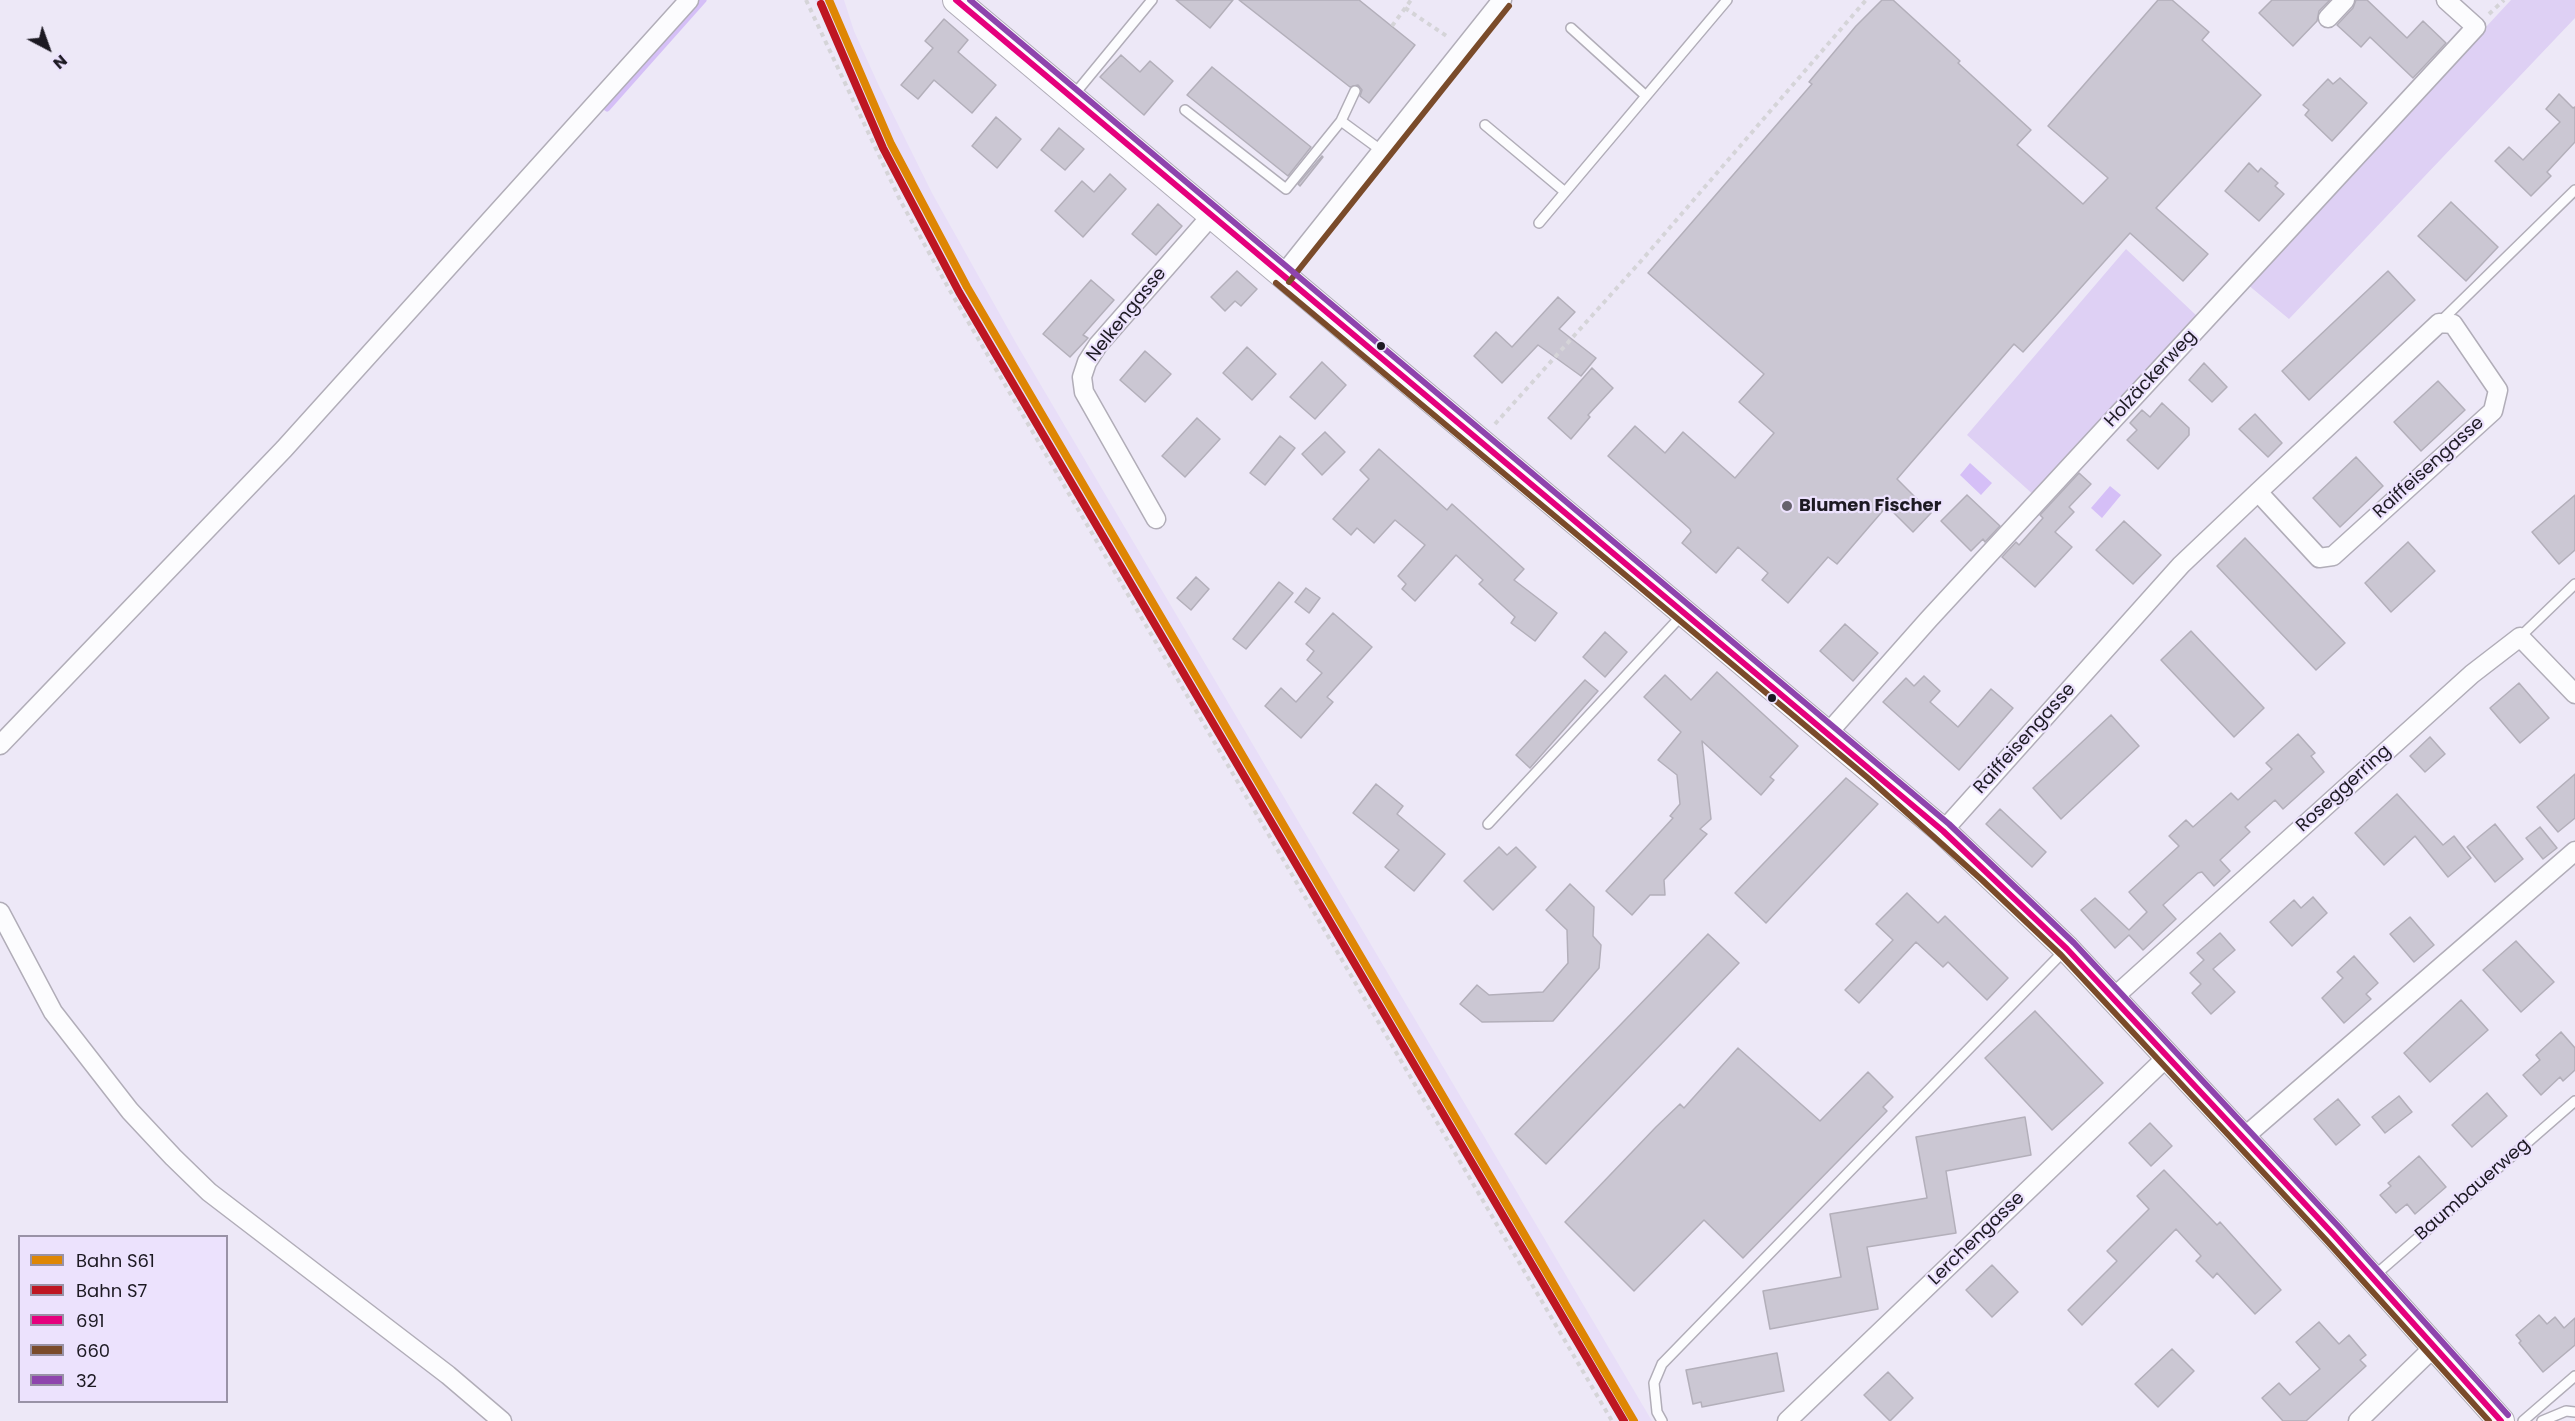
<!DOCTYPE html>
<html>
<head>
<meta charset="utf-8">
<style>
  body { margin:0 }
  #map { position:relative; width:2575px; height:1421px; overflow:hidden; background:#ede8f7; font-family:Poppins,sans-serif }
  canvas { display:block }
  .legend { position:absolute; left:18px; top:1235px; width:210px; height:168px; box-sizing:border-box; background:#ece2fd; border:2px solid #9992a6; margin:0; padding:8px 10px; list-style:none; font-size:18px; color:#1d1a23 }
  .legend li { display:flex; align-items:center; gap:12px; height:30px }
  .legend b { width:30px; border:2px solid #9992a6 }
  .north { position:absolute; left:18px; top:18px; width:60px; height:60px; -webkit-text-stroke:4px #ece2fd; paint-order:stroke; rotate:139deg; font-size:16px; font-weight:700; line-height:24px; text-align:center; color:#1d1a23 }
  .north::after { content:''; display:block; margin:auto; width:21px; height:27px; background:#1d1a23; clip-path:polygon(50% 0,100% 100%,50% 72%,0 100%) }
</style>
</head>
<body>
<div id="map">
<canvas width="2575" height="1421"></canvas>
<ul class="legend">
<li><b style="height:8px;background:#de8604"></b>Bahn S61</li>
<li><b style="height:8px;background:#be1622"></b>Bahn S7</li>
<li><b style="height:8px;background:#e5007d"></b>691</li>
<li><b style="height:8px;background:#7a4b2a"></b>660</li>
<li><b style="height:8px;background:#8e44ad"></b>32</li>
</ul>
<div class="north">N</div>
</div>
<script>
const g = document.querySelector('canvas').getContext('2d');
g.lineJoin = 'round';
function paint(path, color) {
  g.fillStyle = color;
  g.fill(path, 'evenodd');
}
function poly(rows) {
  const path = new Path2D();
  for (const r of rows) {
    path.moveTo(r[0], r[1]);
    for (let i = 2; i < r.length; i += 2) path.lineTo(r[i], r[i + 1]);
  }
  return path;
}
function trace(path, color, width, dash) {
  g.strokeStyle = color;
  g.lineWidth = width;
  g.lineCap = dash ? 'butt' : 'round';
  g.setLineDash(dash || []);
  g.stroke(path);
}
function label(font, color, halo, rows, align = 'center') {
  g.font = font + ' Poppins,sans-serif';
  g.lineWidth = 4.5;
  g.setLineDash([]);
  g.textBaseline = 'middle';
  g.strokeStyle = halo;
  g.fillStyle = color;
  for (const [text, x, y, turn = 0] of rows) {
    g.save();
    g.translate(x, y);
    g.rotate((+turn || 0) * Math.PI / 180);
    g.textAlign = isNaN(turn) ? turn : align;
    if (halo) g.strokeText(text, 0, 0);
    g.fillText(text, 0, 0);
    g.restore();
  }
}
paint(poly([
  [815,0,844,0,854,31,879,86,932,193,1016,343,1652,1421,1621,1421,993,357,908,202,858,102]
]), '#e8def8');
paint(poly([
  [2511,0,2575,0,2575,18,2289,319,2247,284],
  [2126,249,2198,317,2036,497,1967,435]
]), '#ded0f4');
paint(poly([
  [1970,463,1992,483,1981,495,1960,475],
  [2110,486,2121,495,2102,518,2091,508]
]), '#d5bff7');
trace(poly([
  [607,108,703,0]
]), '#d5bff7', 7);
const building = poly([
  [1176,0,1233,0,1210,28,1176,0],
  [1239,0,1359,0,1415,45,1369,103,1360,96,1362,90,1358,85,1350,87,1239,0],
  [1882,0,1893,0,1960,61,1958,63,2031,130,2017,145,2083,204,2108,178,2048,126,2158,0,2172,0,2209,32,2202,40,2261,95,2156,208,2208,254,2183,281,2130,233,2023,352,2014,344,1897,479,1931,513,1913,532,1887,506,1837,564,1828,557,1788,603,1762,580,1768,573,1738,547,1716,573,1682,543,1691,532,1690,529,1608,456,1635,426,1665,453,1683,432,1735,478,1774,433,1739,402,1764,374,1648,273,1812,84,1809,82,1856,26,1882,0],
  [2272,0,2330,0,2319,11,2317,21,2293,46,2259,13,2272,0],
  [2356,0,2367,0,2407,38,2423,21,2446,43,2413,78,2370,37,2361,47,2337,25,2353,8,2356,0],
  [944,19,968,40,958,52,996,85,972,113,934,80,918,99,901,85,933,48,925,41,944,19],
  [1121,55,1140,72,1150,61,1173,81,1144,115,1100,77,1121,55],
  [1212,67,1311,147,1288,176,1187,95,1212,67],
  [2340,78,2367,103,2332,141,2305,115,2309,110,2303,105,2328,79,2333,84,2340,78],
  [2559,94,2573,108,2575,107,2575,142,2547,172,2551,176,2531,196,2495,161,2509,147,2523,160,2560,122,2546,109,2559,94],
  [996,117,1021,139,997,168,972,146,996,117],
  [1059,128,1084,149,1065,170,1041,150,1059,128],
  [1322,156,1323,157,1300,186,1298,184,1322,156],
  [2249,163,2258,172,2261,168,2278,183,2275,186,2284,194,2259,221,2225,191,2249,163],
  [1110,174,1126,189,1083,237,1055,211,1082,181,1094,192,1110,174],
  [2451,202,2498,247,2466,281,2418,236,2451,202],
  [1158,204,1182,226,1156,255,1132,234,1158,204],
  [1237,271,1257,289,1241,306,1235,301,1225,311,1211,297,1237,271],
  [2388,271,2415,300,2309,400,2282,371,2388,271],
  [1091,280,1114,300,1083,335,1088,338,1070,357,1043,334,1091,280],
  [1558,297,1575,312,1559,329,1596,358,1581,376,1538,345,1502,383,1474,356,1496,332,1512,347,1558,297],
  [1247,347,1276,374,1252,400,1223,373,1247,347],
  [1145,351,1171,374,1145,402,1120,380,1145,351],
  [1322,362,1346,385,1315,419,1290,397,1322,362],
  [2204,363,2227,387,2212,402,2189,380,2204,363],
  [1592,368,1613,388,1588,415,1590,417,1571,439,1548,418,1592,368],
  [2438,381,2465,410,2421,451,2394,422,2438,381],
  [2162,403,2189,428,2189,435,2158,469,2127,440,2137,430,2130,423,2142,410,2150,417,2162,403],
  [2255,414,2282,443,2268,457,2239,429,2255,414],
  [1197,418,1220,439,1185,477,1162,456,1197,418],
  [1325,432,1345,452,1322,475,1302,454,1325,432],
  [1280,436,1295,448,1265,485,1250,473,1280,436],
  [1379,449,1447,510,1452,504,1524,569,1514,580,1557,613,1535,641,1511,623,1515,617,1479,584,1483,580,1456,555,1415,601,1402,589,1406,584,1398,576,1425,545,1395,520,1374,543,1357,528,1351,535,1333,519,1369,479,1360,470,1379,449],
  [2356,457,2383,486,2340,527,2313,498,2356,457],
  [2079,473,2091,484,2069,507,2074,512,2055,532,2072,547,2035,587,2002,557,2016,542,2019,545,2043,518,2040,515,2079,473],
  [1967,495,2000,526,1985,542,1983,539,1971,551,1941,521,1967,495],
  [2575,495,2575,550,2559,564,2532,532,2575,495],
  [2124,521,2161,555,2133,584,2096,550,2124,521],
  [2245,538,2345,643,2316,670,2217,566,2245,538],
  [2408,542,2435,571,2391,612,2365,583,2408,542],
  [1196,577,1209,589,1191,610,1177,598,1196,577],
  [1279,582,1293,593,1246,649,1233,639,1279,582],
  [1306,588,1320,598,1309,613,1295,602,1306,588],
  [1333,613,1372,647,1327,697,1333,702,1301,738,1265,706,1281,688,1296,702,1322,673,1307,660,1314,651,1306,644,1333,613],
  [1845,624,1878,653,1853,681,1820,651,1845,624],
  [2191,631,2264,708,2234,737,2161,660,2191,631],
  [1605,632,1627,652,1605,677,1583,657,1605,632],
  [1717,672,1798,746,1770,777,1774,780,1761,795,1702,741,1711,819,1700,829,1707,834,1664,880,1665,895,1650,895,1632,915,1606,891,1673,818,1670,816,1680,804,1677,775,1658,760,1681,732,1644,697,1665,675,1691,700,1717,672],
  [1924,676,1940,691,1930,702,1958,727,1991,689,2013,708,1959,770,1883,702,1906,678,1914,686,1924,676],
  [1585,680,1598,691,1530,768,1516,755,1585,680],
  [2519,683,2549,718,2520,743,2490,708,2519,683],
  [2111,715,2139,746,2061,819,2033,788,2111,715],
  [2298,734,2315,753,2311,756,2324,772,2283,809,2275,800,2245,827,2250,832,2220,860,2230,871,2214,886,2202,872,2198,873,2163,905,2176,919,2143,950,2129,935,2115,948,2081,910,2095,898,2129,930,2147,912,2129,892,2179,846,2169,836,2186,820,2193,827,2231,793,2238,800,2272,769,2266,763,2298,734],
  [2430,737,2445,754,2425,772,2410,756,2430,737],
  [2575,774,2575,818,2558,832,2537,807,2575,774],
  [1846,778,1878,804,1766,923,1735,893,1846,778],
  [1376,784,1403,806,1397,814,1445,854,1414,891,1385,867,1399,850,1353,813,1376,784],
  [2397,794,2443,845,2454,836,2471,858,2448,877,2415,836,2384,865,2355,833,2397,794],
  [2000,809,2046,852,2032,867,1986,824,2000,809],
  [2495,824,2523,859,2495,882,2467,847,2495,824],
  [2540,827,2557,848,2543,859,2526,838,2540,827],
  [1499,847,1507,855,1516,847,1536,867,1493,910,1464,881,1499,847],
  [1570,884,1594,907,1593,936,1601,945,1599,968,1553,1021,1482,1022,1460,1004,1477,985,1489,995,1543,992,1568,963,1567,930,1546,910,1570,884],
  [1907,893,1938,923,1945,916,2008,978,1987,1000,1948,962,1943,967,1916,942,1859,1003,1845,990,1893,940,1876,924,1907,893],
  [2313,897,2327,913,2292,946,2270,922,2294,900,2301,908,2313,897],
  [2410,917,2434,945,2414,962,2390,934,2410,917],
  [2220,933,2235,950,2213,969,2235,992,2211,1014,2192,993,2201,984,2190,973,2204,960,2197,953,2220,933],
  [1708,934,1739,963,1546,1164,1515,1134,1708,934],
  [2516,941,2554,982,2521,1012,2483,970,2516,941],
  [2354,956,2378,983,2366,994,2371,999,2344,1023,2322,998,2343,978,2337,972,2354,956],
  [2461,1000,2488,1030,2430,1082,2404,1053,2461,1000],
  [2035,1011,2103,1083,2052,1130,1985,1058,2035,1011],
  [2561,1032,2575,1048,2575,1070,2563,1081,2560,1077,2541,1095,2523,1075,2540,1060,2536,1055,2561,1032],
  [1738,1048,1820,1121,1868,1072,1893,1097,1883,1107,1887,1111,1743,1258,1704,1220,1634,1291,1565,1222,1656,1127,1680,1104,1684,1108,1738,1048],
  [2487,1093,2507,1116,2472,1147,2452,1125,2487,1093],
  [2399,1096,2412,1112,2385,1133,2372,1117,2399,1096],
  [2338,1099,2360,1125,2336,1145,2314,1119,2338,1099],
  [2025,1117,2031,1155,1946,1171,1956,1233,1867,1247,1878,1309,1770,1329,1763,1291,1841,1277,1830,1214,1927,1198,1916,1137,2025,1117],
  [2150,1123,2172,1146,2151,1166,2129,1143,2150,1123],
  [2419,1156,2446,1187,2415,1214,2407,1204,2396,1213,2380,1195,2391,1186,2388,1183,2419,1156],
  [2164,1170,2217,1225,2220,1222,2281,1290,2255,1314,2217,1273,2213,1278,2196,1261,2201,1256,2176,1229,2082,1325,2068,1310,2117,1261,2107,1251,2149,1209,2137,1196,2164,1170],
  [1992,1265,2018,1292,1992,1317,1966,1290,1992,1265],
  [2539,1315,2547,1324,2555,1317,2564,1328,2575,1318,2575,1345,2543,1372,2519,1343,2521,1341,2516,1335,2539,1315],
  [2319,1322,2339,1344,2349,1335,2366,1355,2360,1360,2366,1366,2306,1421,2283,1421,2262,1398,2279,1383,2290,1395,2320,1369,2296,1342,2319,1322],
  [2172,1349,2194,1371,2158,1407,2135,1384,2172,1349],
  [1777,1353,1784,1391,1702,1407,1701,1402,1693,1404,1686,1370,1777,1353],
  [1888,1372,1913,1398,1890,1421,1864,1395,1888,1372]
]);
paint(building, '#cbc7d3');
trace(building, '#b3afba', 1.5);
const lane = poly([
  [1571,28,1646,96],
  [1073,96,1152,0],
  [1185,110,1286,189,1341,121,1355,91],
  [1341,121,1382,151],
  [1485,125,1565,192],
  [1539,223,1727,0],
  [2439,323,2575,190],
  [2520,637,2575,584],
  [1488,824,1683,614],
  [2373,1277,2575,1101],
  [1662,1421,1657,1412,1654,1383,1662,1364,2065,950],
  [2523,1421,2575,1376],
  [2542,1421,2566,1411,2575,1412]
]);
const street = poly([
  [2328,18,2345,0],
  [1282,276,1502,0],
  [1156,519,1084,392,1082,377,1087,362,1098,345,1211,216],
  [1828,733,1929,619,2476,27,2446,0],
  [0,745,284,449,689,0],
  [1943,831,2181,565,2258,492,2439,323,2453,324,2498,390,2493,411,2333,556,2319,558,2258,492],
  [0,912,53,1012,130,1111,173,1157,209,1192,448,1375,502,1421],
  [2113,998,2472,674,2520,637,2575,694],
  [2243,1138,2575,851],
  [1787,1421,2167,1057],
  [2358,1421,2434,1347]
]);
const secondary = poly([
  [956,0,1943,831,2067,949,2333,1234,2501,1421]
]);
trace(lane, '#b1adb8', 12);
trace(street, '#b1adb8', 21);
trace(secondary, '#b1adb8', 28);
trace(poly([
  [806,0,900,200,949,289,1612,1421],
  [1405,8,1448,37],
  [2489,14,2504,0],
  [1392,26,1411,0],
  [1495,424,1641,261,1866,0]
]), '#d5d4d8', 4, [4.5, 4.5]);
trace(lane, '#fcfcfe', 9);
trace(street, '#fcfcfe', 18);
trace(secondary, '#fcfcfe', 26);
trace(poly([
  [956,0,1943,831,2067,949,2333,1234,2501,1421]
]), '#e5007d', 6);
trace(poly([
  [1289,282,1509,6],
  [1276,283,1868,778,1982,880,2061,955,2326,1240,2489,1421]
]), '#7a4b2a', 6);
trace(poly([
  [970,0,1949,824,2074,943,2340,1228,2508,1415]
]), '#8e44ad', 6);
trace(poly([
  [829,0,891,144,967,287,1634,1421]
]), '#de8604', 8);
trace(poly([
  [821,4,883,148,959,292,1624,1421]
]), '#be1622', 8);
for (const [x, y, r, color] of [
  [1381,346,5,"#1d1a23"],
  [1787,506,6,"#66626d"],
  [1772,698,5,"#1d1a23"]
]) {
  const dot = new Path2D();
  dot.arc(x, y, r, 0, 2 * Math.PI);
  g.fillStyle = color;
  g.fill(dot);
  trace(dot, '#ece2fd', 2);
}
label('18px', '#1d1a23', '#ece2fd', [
  ["Nelkengasse",1127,315,-51],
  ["Holzäckerweg",2151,379,-47],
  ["Raiffeisengasse",2429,468,-42],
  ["Raiffeisengasse",2025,739,-48],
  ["Roseggerring",2344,789,-42],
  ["Baumbauerweg",2473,1190,-41],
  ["Lerchengasse",1977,1239,-44]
]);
label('bold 18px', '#1d1a23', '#ece2fd', [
  ["Blumen Fischer",1799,506]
], 'left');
</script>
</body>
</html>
